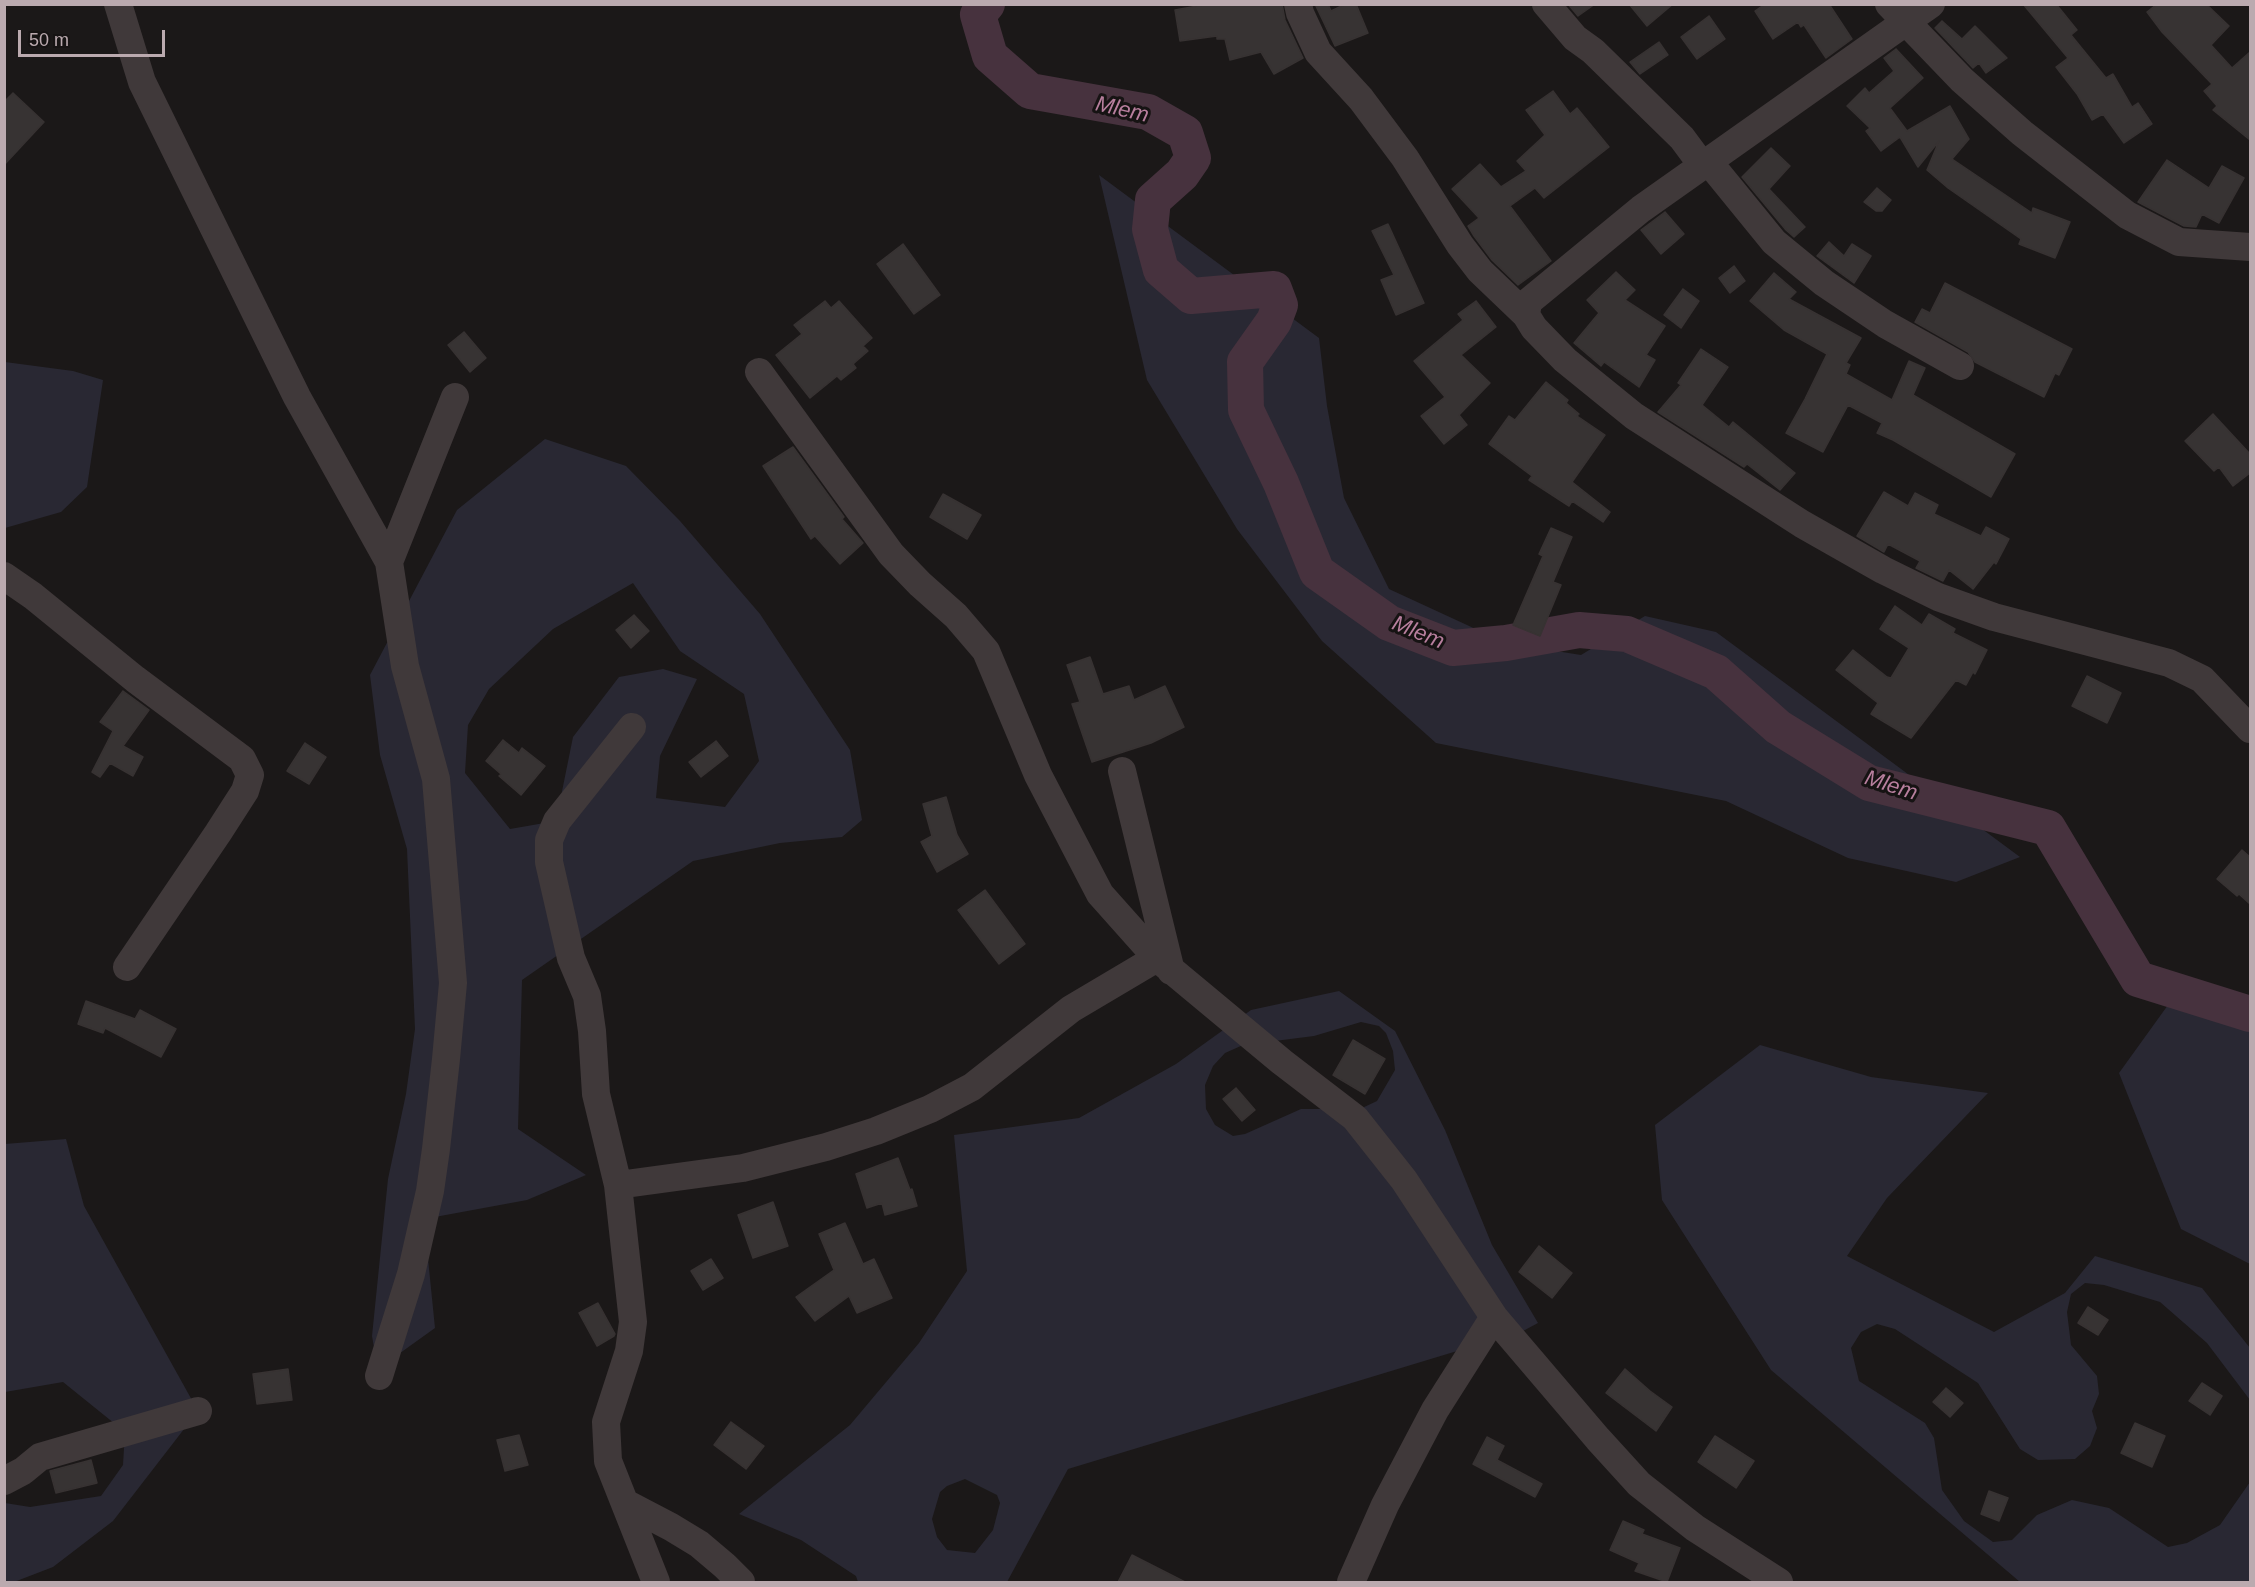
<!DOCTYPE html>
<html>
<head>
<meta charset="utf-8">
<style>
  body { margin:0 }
  #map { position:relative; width:2255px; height:1587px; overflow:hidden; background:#1b1818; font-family:Arial,sans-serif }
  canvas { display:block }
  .frame { position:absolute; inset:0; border:6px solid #bbaaaf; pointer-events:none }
  .scale { position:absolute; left:18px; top:30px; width:147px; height:27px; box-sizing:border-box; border:3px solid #bbaaaf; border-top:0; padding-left:8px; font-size:18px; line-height:21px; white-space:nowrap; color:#bbaaaf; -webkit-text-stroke:4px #161313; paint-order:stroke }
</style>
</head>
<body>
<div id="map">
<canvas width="2255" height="1587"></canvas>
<div class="frame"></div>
<div class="scale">50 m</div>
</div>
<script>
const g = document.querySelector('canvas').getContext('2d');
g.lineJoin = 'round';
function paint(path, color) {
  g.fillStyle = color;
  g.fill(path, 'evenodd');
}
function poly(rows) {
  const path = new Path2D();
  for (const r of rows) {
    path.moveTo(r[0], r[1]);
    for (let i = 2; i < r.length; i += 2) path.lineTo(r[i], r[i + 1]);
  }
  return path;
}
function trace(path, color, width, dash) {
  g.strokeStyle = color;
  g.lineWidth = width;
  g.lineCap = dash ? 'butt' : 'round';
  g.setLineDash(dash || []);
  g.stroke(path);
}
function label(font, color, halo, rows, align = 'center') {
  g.font = font + ' Arial,sans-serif';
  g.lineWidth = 6;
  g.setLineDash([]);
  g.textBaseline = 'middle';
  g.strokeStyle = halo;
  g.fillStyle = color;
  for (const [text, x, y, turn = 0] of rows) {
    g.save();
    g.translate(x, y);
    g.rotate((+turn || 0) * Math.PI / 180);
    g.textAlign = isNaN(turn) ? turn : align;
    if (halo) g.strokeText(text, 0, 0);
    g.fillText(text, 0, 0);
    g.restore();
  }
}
paint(poly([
  [1099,175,1319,338,1327,406,1344,498,1389,589,1506,643,1581,655,1645,616,1716,632,2020,857,1956,882,1848,858,1726,801,1436,743,1322,641,1237,529,1147,380],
  [5,362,73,371,103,380,87,487,61,512,5,528],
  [545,439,626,466,680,521,760,614,850,750,862,820,842,837,780,843,693,861,522,980,518,1129,586,1175,527,1200,424,1219,435,1328,382,1366,379,1376,372,1336,388,1179,406,1094,415,1029,407,849,380,755,370,675,457,510],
  [633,583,680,651,744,694,759,761,725,807,656,798,660,756,697,679,663,669,619,677,573,737,556,821,510,829,465,773,468,725,489,689,553,629],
  [2186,980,2250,1028,2250,1264,2181,1229,2119,1073],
  [1339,991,1395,1031,1445,1130,1492,1245,1538,1323,1523,1331,1068,1469,1007,1582,858,1582,856,1576,801,1540,739,1514,850,1425,919,1343,967,1271,954,1135,1079,1118,1176,1064,1251,1010],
  [1361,1022,1379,1026,1386,1033,1393,1051,1395,1070,1377,1101,1360,1109,1301,1109,1245,1134,1233,1136,1215,1125,1206,1109,1205,1085,1213,1066,1225,1053,1243,1045,1314,1036],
  [965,1479,997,1495,1000,1503,993,1530,975,1553,947,1550,937,1537,932,1519,940,1492,947,1486],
  [1760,1045,1871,1077,1988,1093,1887,1198,1847,1256,1994,1332,2065,1293,2095,1256,2202,1288,2250,1348,2250,1400,2207,1343,2160,1302,2104,1285,2085,1283,2071,1294,2067,1312,2071,1345,2097,1376,2099,1394,2092,1411,2097,1428,2090,1446,2075,1459,2038,1460,2020,1449,1978,1383,1895,1329,1877,1324,1861,1332,1851,1348,1859,1381,1925,1423,1934,1438,1942,1490,1964,1521,1993,1542,2012,1540,2037,1515,2072,1500,2109,1508,2168,1547,2187,1543,2220,1525,2250,1482,2250,1582,2020,1582,1771,1370,1662,1200,1655,1125],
  [66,1139,84,1206,198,1411,113,1521,53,1567,14,1582,5,1582,5,1503,30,1507,101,1496,123,1465,125,1432,63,1382,5,1392,5,1144]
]), '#292833');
trace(poly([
  [987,4,978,15,990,56,1030,91,1148,112,1185,133,1193,158,1182,174,1153,200,1150,229,1161,270,1191,296,1274,289,1280,305,1274,321,1245,362,1246,410,1281,483,1317,572,1389,623,1453,648,1506,643,1579,630,1627,634,1716,672,1778,727,1869,783,2048,828,2138,979,2250,1014]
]), '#47323e', 36);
const building = poly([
  [1208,4,1282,4,1285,20,1303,58,1274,74,1261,52,1230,60,1225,39,1217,39,1217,36,1180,41,1175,10,1208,4],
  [1315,4,1328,4,1331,11,1346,4,1356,4,1368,33,1335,46,1315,4],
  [1568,4,1595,4,1578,16,1568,4],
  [1629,4,1673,4,1647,26,1629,4],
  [1765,4,1829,4,1852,39,1826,58,1804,25,1801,27,1798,22,1773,39,1755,11,1765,4],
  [2023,4,2056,4,2077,30,2071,35,2106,78,2113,74,2132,107,2138,103,2152,124,2124,143,2103,114,2092,120,2077,94,2056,67,2068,58,2023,4],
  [2157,4,2206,4,2229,26,2211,45,2232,68,2250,52,2250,140,2213,110,2217,106,2204,91,2212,84,2162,32,2147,12,2157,4],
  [1709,16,1725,39,1697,59,1681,37,1709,16],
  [1942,21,1962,39,1975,26,2007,58,1986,73,1979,63,1973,68,1935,28,1942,21],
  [1659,42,1668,55,1640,74,1630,62,1659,42],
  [1896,49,1923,78,1890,108,1907,131,1950,106,1969,139,1952,159,2032,213,2033,208,2070,222,2055,258,2019,244,2021,239,1948,188,1927,170,1939,141,1918,167,1900,137,1881,151,1866,131,1870,128,1847,106,1865,88,1869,93,1894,71,1884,58,1896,49],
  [1553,91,1570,114,1577,108,1609,147,1544,198,1535,188,1510,206,1551,261,1518,285,1492,260,1474,236,1468,226,1479,218,1452,189,1480,164,1501,187,1526,171,1517,161,1545,135,1526,110,1553,91],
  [13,93,44,122,4,165,4,102,13,93],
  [1771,148,1790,166,1769,189,1805,227,1794,237,1786,230,1742,177,1771,148],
  [2167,160,2209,188,2222,166,2244,178,2219,223,2202,214,2196,227,2184,226,2138,202,2167,160],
  [1877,188,1891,200,1882,211,1876,211,1864,202,1877,188],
  [1665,212,1684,234,1661,254,1641,230,1665,212],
  [1388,224,1424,303,1396,315,1381,280,1394,275,1372,231,1388,224],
  [1829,242,1844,256,1852,244,1871,256,1854,283,1817,256,1829,242],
  [903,244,940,295,914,314,877,264,903,244],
  [1734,266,1745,281,1730,293,1719,278,1734,266],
  [1616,272,1635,290,1625,300,1665,326,1646,355,1655,360,1639,387,1604,362,1601,366,1574,343,1599,313,1587,300,1616,272],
  [1774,273,1796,292,1789,299,1861,338,1846,363,1850,365,1846,374,1892,400,1909,361,1925,368,1913,395,2015,454,1991,497,1893,440,1877,433,1882,423,1848,405,1823,452,1786,433,1805,399,1827,354,1784,330,1750,301,1774,273],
  [1945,283,2072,349,2059,375,2055,373,2044,397,1975,362,1968,352,1915,322,1922,309,1930,313,1945,283],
  [1683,289,1699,301,1681,328,1664,315,1683,289],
  [825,301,831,308,839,301,872,338,863,346,868,351,853,364,856,368,841,380,837,376,810,398,776,355,802,334,794,325,825,301],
  [1476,301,1496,327,1461,355,1490,383,1459,415,1467,425,1444,444,1421,416,1445,397,1414,361,1463,320,1458,314,1476,301],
  [464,332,486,358,470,372,448,345,464,332],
  [1701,349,1728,367,1702,405,1729,427,1733,422,1795,473,1780,490,1747,464,1744,467,1658,412,1681,385,1678,383,1701,349],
  [1546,382,1568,400,1566,403,1579,414,1577,416,1605,435,1572,482,1610,512,1603,522,1572,501,1569,506,1529,480,1532,476,1489,444,1509,416,1515,420,1546,382],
  [2213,414,2250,454,2250,473,2233,486,2219,467,2214,471,2185,441,2213,414],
  [793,447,844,517,842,519,863,543,840,564,815,536,811,539,763,466,793,447],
  [1884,492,1908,506,1915,493,1938,505,1934,514,1981,536,1986,527,2009,539,1996,564,1994,562,1973,589,1949,570,1943,581,1916,568,1920,561,1888,544,1884,552,1857,536,1884,492],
  [943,494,981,515,967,539,930,517,943,494],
  [1551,528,1572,537,1553,582,1561,585,1540,636,1513,625,1543,556,1539,554,1551,528],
  [1895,606,1922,625,1929,614,1955,629,1953,633,1987,650,1975,674,1973,672,1966,685,1956,680,1911,738,1871,714,1878,703,1836,670,1853,650,1887,677,1891,678,1909,648,1880,629,1895,606],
  [634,615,649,631,631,648,616,630,634,615],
  [1090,657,1103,694,1129,686,1134,700,1165,686,1184,727,1151,743,1092,762,1072,704,1080,702,1067,665,1090,657],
  [2087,676,2121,693,2107,723,2072,706,2087,676],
  [123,691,149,710,123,746,143,757,133,776,110,763,100,777,92,772,113,731,100,722,123,691],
  [503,740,519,753,522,748,545,766,521,795,499,776,501,774,486,761,503,740],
  [716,741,728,756,701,777,689,762,716,741],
  [305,743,326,757,309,784,287,771,305,743],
  [946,797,957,835,968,854,937,872,921,842,932,836,923,804,946,797],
  [2242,850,2250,857,2250,904,2239,894,2237,896,2217,879,2242,850],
  [985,890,1025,944,999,964,958,910,985,890],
  [86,1001,135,1019,140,1010,176,1029,161,1057,105,1028,103,1033,78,1024,86,1001],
  [1353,1040,1385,1059,1365,1094,1333,1075,1353,1040],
  [1236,1088,1255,1110,1242,1121,1223,1099,1236,1088],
  [898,1158,910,1190,912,1189,917,1206,885,1215,882,1203,867,1208,856,1174,898,1158],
  [773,1202,788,1246,753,1258,738,1215,773,1202],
  [845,1223,863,1264,874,1259,892,1298,857,1313,849,1296,815,1321,796,1297,834,1270,819,1234,845,1223],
  [1539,1246,1572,1273,1552,1298,1519,1272,1539,1246],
  [711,1259,723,1278,703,1290,691,1271,711,1259],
  [598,1303,615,1334,614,1336,597,1346,579,1313,598,1303],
  [2088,1307,2108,1320,2098,1335,2078,1323,2088,1307],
  [288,1369,292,1400,257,1404,253,1374,288,1369],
  [1625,1369,1650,1391,1672,1407,1656,1431,1606,1393,1625,1369],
  [2202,1383,2222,1396,2210,1415,2189,1401,2202,1383],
  [1946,1388,1963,1403,1950,1417,1933,1402,1946,1388],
  [731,1422,764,1446,746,1469,714,1445,731,1422],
  [2135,1423,2165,1436,2152,1467,2121,1453,2135,1423],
  [519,1435,528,1465,505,1471,497,1440,519,1435],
  [1715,1436,1754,1461,1736,1488,1698,1462,1715,1436],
  [1487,1437,1504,1446,1497,1460,1542,1484,1535,1497,1473,1464,1487,1437],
  [91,1460,97,1483,56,1493,50,1471,91,1460],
  [1989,1491,2008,1498,1999,1521,1981,1514,1989,1491],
  [1623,1521,1644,1530,1642,1534,1680,1548,1667,1582,1635,1571,1639,1563,1610,1550,1623,1521],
  [1132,1555,1185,1582,1118,1582,1132,1555]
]);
paint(building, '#373333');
trace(building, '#373232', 1.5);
trace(poly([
  [118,4,142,82,297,397,389,562,405,666,436,779,453,983,446,1059,436,1149,430,1191,411,1274,379,1376],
  [1298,4,1300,13,1318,52,1361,99,1405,158,1460,245,1480,271,1526,315],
  [1546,4,1575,38,1593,51,1682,138,1702,165],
  [1889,4,1962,80,2022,133,2127,215,2179,242,2250,247],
  [1931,4,1641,209,1528,302,1526,315,1534,328,1565,360,1634,416,1802,524,1883,570,1938,597,1994,617,2169,663,2202,679,2250,729],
  [1708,161,1774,242,1824,283,1885,324,1960,366],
  [759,372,891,554,920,584,956,616,986,651,1038,775,1100,894,1157,958,1282,1062,1355,1118,1404,1180,1494,1317,1598,1439,1639,1484,1695,1528,1779,1582],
  [389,562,455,397],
  [4,576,33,596,135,679,242,759,250,775,245,791,218,833,127,967],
  [632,727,557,821,549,840,549,862,571,958,587,996,592,1031,596,1094,618,1185,633,1322,629,1351,606,1422,608,1461,656,1582],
  [1122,771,1171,971],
  [618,1185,743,1168,826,1147,876,1131,930,1109,972,1087,1071,1009,1157,958],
  [4,1481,23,1471,40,1457,198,1411],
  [627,1504,671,1527,699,1544,725,1566,741,1582],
  [1351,1582,1385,1505,1435,1410,1494,1317]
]), '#40393a', 28);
label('italic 22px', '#b87f9e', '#161313', [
  ["Mlem",1122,110,13],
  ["Mlem",1418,633,22],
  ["Mlem",1891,786,18]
]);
</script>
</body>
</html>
